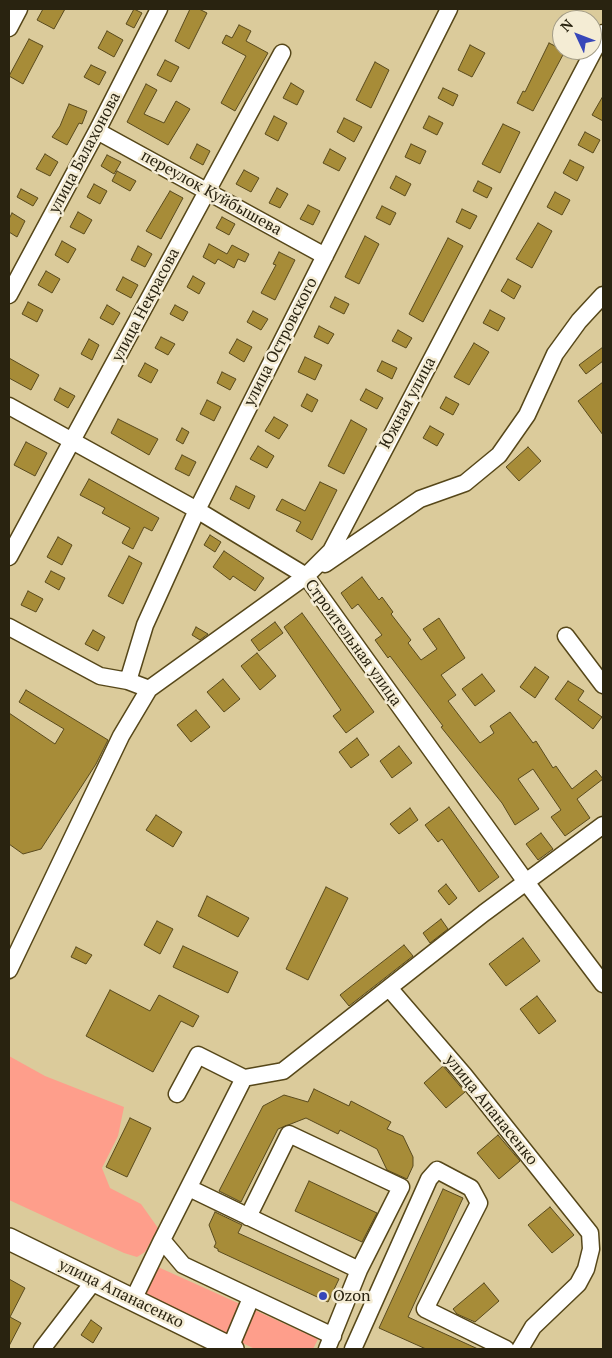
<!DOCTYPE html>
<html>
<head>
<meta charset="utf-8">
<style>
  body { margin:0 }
  #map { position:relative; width:612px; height:1358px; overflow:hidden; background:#dbcb9b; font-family:"PT Serif",serif }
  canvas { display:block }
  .frame { position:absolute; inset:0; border:10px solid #292310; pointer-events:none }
  .north { position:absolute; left:552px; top:10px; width:50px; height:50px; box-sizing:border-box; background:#f4ecd4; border:1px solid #a39c86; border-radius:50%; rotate:313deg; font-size:14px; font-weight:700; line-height:20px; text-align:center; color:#292310 }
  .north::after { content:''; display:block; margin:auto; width:18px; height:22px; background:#3746b9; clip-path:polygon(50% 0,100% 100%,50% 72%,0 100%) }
</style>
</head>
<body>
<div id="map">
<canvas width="612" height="1358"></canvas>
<div class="frame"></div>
<div class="north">N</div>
</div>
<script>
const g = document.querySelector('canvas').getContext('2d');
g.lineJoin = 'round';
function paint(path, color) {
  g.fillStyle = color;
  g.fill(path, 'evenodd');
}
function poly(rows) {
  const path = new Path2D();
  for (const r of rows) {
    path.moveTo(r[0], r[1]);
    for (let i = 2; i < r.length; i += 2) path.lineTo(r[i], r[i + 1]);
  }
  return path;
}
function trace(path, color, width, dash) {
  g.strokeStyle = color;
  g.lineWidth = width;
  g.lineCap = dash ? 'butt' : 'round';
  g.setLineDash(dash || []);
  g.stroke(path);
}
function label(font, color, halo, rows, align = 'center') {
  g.font = font + ' "PT Serif",serif';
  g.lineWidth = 5;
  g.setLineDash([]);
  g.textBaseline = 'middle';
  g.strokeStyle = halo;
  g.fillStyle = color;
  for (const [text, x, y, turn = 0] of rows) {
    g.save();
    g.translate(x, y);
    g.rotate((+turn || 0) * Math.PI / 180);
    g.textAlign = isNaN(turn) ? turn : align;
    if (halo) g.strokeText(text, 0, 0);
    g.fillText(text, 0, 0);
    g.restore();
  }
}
paint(poly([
  [9,1056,45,1076,124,1107,118,1136,102,1168,110,1188,141,1204,158,1228,145,1252,137,1257,124,1253,9,1200],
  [158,1267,240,1304,226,1334,144,1297],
  [250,1308,318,1339,313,1349,255,1349,236,1340]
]), '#fe9e8b');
const building = poly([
  [43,9,65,9,54,29,37,20,43,9],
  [134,9,142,13,134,28,126,24,134,9],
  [190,9,199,9,207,13,189,49,175,41,190,9],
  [239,25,251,31,246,41,268,53,235,111,221,103,246,56,222,43,226,35,232,38,239,25],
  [107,31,123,40,114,57,98,48,107,31],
  [29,39,43,46,23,84,9,76,29,39],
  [549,43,565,51,533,111,517,103,523,91,525,92,549,43],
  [470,45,485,53,472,77,458,70,470,45],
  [165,60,179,67,171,82,157,75,165,60],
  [375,62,389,70,371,108,356,100,375,62],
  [91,65,106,72,99,85,84,77,91,65],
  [291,83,304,91,297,105,283,98,291,83],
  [146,84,157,90,144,114,164,123,176,101,190,109,168,145,127,122,146,84],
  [443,88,458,95,453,106,438,98,443,88],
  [603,96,603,121,592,115,603,96],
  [69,104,87,111,82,124,79,123,67,145,52,137,60,126,69,104],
  [274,116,287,123,278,141,265,134,274,116],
  [429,116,443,123,437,135,423,128,429,116],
  [344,118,362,127,354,142,337,132,344,118],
  [503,124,520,132,500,173,482,164,503,124],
  [585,132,600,140,593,153,578,145,585,132],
  [197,144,210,151,203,165,190,158,197,144],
  [411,144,426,151,420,164,405,157,411,144],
  [330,149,346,158,339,171,323,163,330,149],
  [45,154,58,162,50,176,36,169,45,154],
  [107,155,121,162,114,174,101,166,107,155],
  [570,160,584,167,577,181,563,173,570,160],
  [244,170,259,178,251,192,236,184,244,170],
  [117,171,136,181,130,191,112,181,117,171],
  [396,176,411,184,405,196,390,188,396,176],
  [478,181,492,188,487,198,473,191,478,181],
  [94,184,107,191,100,204,87,197,94,184],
  [277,188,288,194,280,208,269,203,277,188],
  [21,189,38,198,33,206,17,197,21,189],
  [170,191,183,198,161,239,146,231,170,191],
  [555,192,570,200,562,215,547,207,555,192],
  [308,205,320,211,313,225,300,219,308,205],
  [382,206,396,213,390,225,376,218,382,206],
  [462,209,477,216,470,229,456,222,462,209],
  [78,212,92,220,84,234,70,227,78,212],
  [12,213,25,221,17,237,9,232,9,219,12,213],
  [222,217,235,224,229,235,216,228,222,217],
  [538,223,552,231,532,268,516,259,538,223],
  [365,236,379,244,359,284,345,277,365,236],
  [448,238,463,246,423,322,409,314,448,238],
  [62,241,76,249,68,263,55,255,62,241],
  [209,244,227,254,232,245,249,254,245,262,238,259,234,268,218,259,215,264,203,257,209,244],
  [138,246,152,254,145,267,131,260,138,246],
  [279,252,295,260,275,300,261,293,276,265,273,264,279,252],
  [46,271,60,279,52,293,38,285,46,271],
  [193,276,205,283,199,294,187,287,193,276],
  [123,277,138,285,131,298,116,290,123,277],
  [508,279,521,286,514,299,501,291,508,279],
  [335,297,349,304,344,314,330,307,335,297],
  [28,302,43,310,37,322,22,314,28,302],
  [107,305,120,313,113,325,100,318,107,305],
  [175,305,188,312,183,321,170,314,175,305],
  [490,310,505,318,498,331,483,323,490,310],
  [253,311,268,319,261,330,247,322,253,311],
  [319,326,334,334,328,344,314,337,319,326],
  [398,330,412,338,406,348,392,341,398,330],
  [161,337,175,344,168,355,155,348,161,337],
  [89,339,99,345,92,360,81,354,89,339],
  [237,339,252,347,244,362,229,353,237,339],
  [474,343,489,352,469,385,454,377,474,343],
  [603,347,603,361,586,374,579,365,603,347],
  [305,357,322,365,315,380,298,372,305,357],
  [9,358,39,375,31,390,9,378,9,358],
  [382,361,397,368,392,379,377,371,382,361],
  [145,363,158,370,151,383,138,376,145,363],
  [222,372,236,379,230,390,217,383,222,372],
  [603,382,603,435,578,401,603,382],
  [60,388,75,396,68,408,54,400,60,388],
  [366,389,383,398,377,409,360,400,366,389],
  [307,394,318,400,312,412,301,406,307,394],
  [446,397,459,404,453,415,440,408,446,397],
  [207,400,221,407,214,421,200,414,207,400],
  [274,417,288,425,279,439,265,431,274,417],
  [118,419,158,439,149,455,111,433,118,419],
  [351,420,367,429,344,474,328,466,351,420],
  [430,426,444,434,437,446,423,438,430,426],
  [182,428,189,432,183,444,176,440,182,428],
  [26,442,47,453,35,476,14,465,26,442],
  [258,446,274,456,267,468,250,459,258,446],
  [528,447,541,461,519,481,506,467,528,447],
  [182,455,196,462,189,476,175,469,182,455],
  [89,479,159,518,152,531,144,527,133,549,122,543,130,528,102,513,105,508,80,495,89,479],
  [320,482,337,490,312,540,296,531,301,522,276,510,282,499,305,511,320,482],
  [236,486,255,496,249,509,230,499,236,486],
  [210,535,221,542,215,552,204,545,210,535],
  [58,537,72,545,62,565,47,557,58,537],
  [224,551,264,578,255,591,233,576,230,580,213,567,224,551],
  [129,556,142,563,123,604,108,596,129,556],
  [51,571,65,578,59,590,45,582,51,571],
  [362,577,379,600,382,597,393,612,391,614,411,640,408,643,421,660,437,649,423,629,439,618,465,658,441,675,456,695,448,701,480,743,494,733,490,726,510,712,533,743,536,741,553,768,556,766,572,789,596,770,603,779,577,799,590,818,565,836,551,817,561,810,533,769,518,779,539,809,515,825,502,803,441,727,443,726,390,656,388,658,375,640,382,635,358,604,352,609,341,593,362,577],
  [28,591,43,599,36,612,21,605,28,591],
  [302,613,374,712,346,733,333,716,341,710,284,627,302,613],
  [275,622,283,633,259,651,251,640,275,622],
  [196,627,208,634,200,640,192,635,196,627],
  [93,630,105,637,98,651,85,644,93,630],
  [257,653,276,676,260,690,241,666,257,653],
  [535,667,549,677,535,698,520,687,535,667],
  [482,674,495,691,475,706,462,689,482,674],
  [223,679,240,699,224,712,207,692,223,679],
  [568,681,584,691,578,700,602,717,593,729,555,699,568,681],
  [26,690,108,740,96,764,41,849,23,854,9,844,9,713,55,744,64,729,19,702,26,690],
  [196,710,210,727,191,742,177,725,196,710],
  [357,738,369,755,351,768,339,752,357,738],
  [399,746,412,763,392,778,380,761,399,746],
  [449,807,499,877,479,892,442,839,438,842,425,825,449,807],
  [410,808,418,820,399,834,390,824,410,808],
  [156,815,182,832,173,847,146,830,156,815],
  [541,833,553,849,538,860,526,844,541,833],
  [446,884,457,898,449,905,438,891,446,884],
  [326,887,348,898,308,980,286,969,326,887],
  [207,896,249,918,238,937,198,916,207,896],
  [441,919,448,929,430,943,423,933,441,919],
  [157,921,173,929,160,954,144,945,157,921],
  [523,938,540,961,506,986,489,964,523,938],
  [404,945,413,956,349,1006,340,995,404,945],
  [183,946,238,972,228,993,173,967,183,946],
  [76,947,92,955,86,964,71,957,76,947],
  [110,990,150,1011,159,995,199,1016,193,1027,181,1021,153,1072,86,1036,110,990],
  [537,996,556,1021,539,1034,520,1009,537,996],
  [443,1066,465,1092,446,1108,424,1083,443,1066],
  [314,1089,349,1106,351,1101,391,1122,387,1129,403,1136,413,1157,413,1166,407,1179,387,1170,377,1149,340,1130,338,1134,306,1118,278,1129,241,1202,219,1191,263,1106,284,1095,308,1102,314,1089],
  [130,1118,151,1128,127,1177,106,1167,130,1118],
  [498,1135,520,1161,499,1179,477,1153,498,1135],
  [309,1181,377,1213,362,1242,295,1211,309,1181],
  [443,1189,463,1198,408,1317,478,1349,426,1349,379,1328,443,1189],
  [550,1207,574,1235,552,1253,528,1225,550,1207],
  [215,1212,242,1225,238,1233,339,1279,328,1302,218,1251,218,1249,214,1247,216,1243,209,1225,215,1212],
  [9,1279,25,1288,10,1317,21,1323,9,1346,9,1279],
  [484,1283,499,1301,475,1322,457,1314,453,1309,484,1283],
  [91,1320,102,1328,93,1343,81,1335,91,1320]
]);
paint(building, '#a78c38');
trace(building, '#594a1d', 1);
const minor = poly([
  [9,28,19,9],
  [97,131,325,256],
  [9,295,97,131,159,9],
  [9,406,197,510,306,576,526,882,603,984],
  [9,557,282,53],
  [325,564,420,499,465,483,499,455,527,415,555,354,579,321,603,295],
  [9,627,100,676,128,681,149,689,306,576,331,551,603,33],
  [566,636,603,685],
  [128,681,145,625,197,510,449,9],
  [9,970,121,736,149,689],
  [389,988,464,1075,590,1233,591,1249,586,1269,578,1284,533,1327,520,1349],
  [244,1078,283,1071,484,913,603,825],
  [177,1094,198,1055,244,1078,162,1240,183,1265,333,1336],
  [189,1188,359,1270],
  [248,1217,289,1134,401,1187,359,1270,327,1349],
  [133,1300,162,1240],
  [230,1348,251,1298],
  [42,1349,94,1281],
  [353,1349,429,1179,437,1170,471,1188,479,1203,425,1309,506,1349]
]);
const major = poly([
  [9,1239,233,1349]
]);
trace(minor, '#564719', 19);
trace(major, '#564719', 24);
trace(minor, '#fff', 16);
trace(major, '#fff', 21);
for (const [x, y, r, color] of [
  [323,1296,5,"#3746b9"]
]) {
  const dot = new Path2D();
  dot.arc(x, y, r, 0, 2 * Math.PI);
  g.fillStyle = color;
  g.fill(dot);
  trace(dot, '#f4ecd4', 2);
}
label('16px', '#292310', '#f4ecd4', [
  ["улица Балахонова",85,153,-62],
  ["переулок Куйбышева",211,193,29],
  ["улица Некрасова",146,305,-62],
  ["улица Островского",281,342,-63],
  ["Южная улица",408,403,-62],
  ["Строительная улица",353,643,54],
  ["улица Апанасенко",491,1110,51],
  ["улица Апанасенко",121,1294,26]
]);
label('16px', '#292310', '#f4ecd4', [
  ["Ozon",333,1296]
], 'left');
</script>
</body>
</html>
